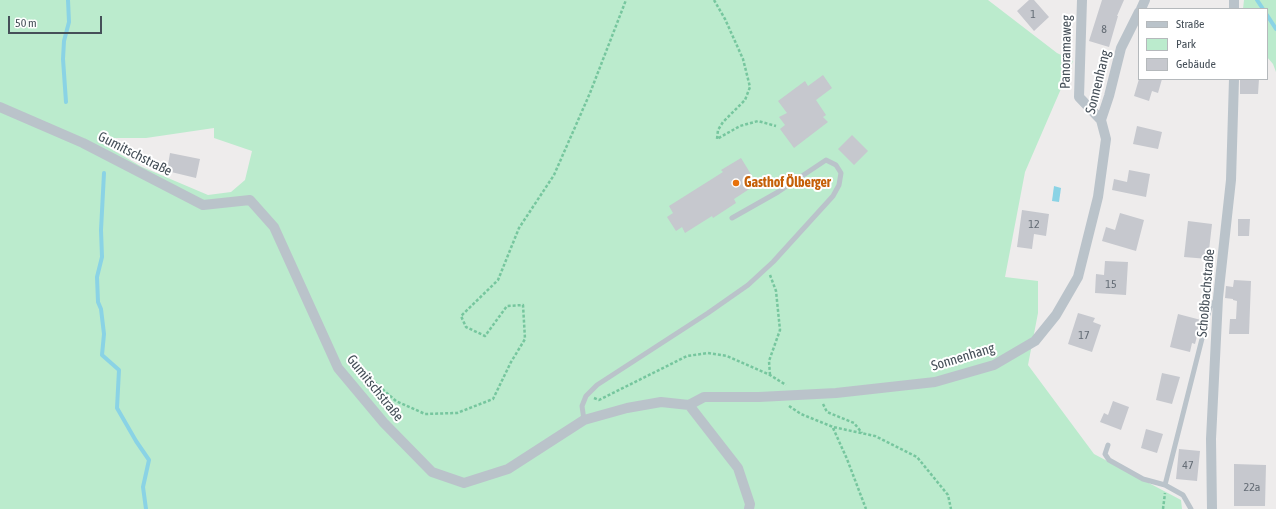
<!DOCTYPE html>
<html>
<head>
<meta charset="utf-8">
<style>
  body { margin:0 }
  #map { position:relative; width:1276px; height:509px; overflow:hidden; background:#eeecec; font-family:"Asap Condensed",sans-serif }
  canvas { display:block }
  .legend { position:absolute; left:1138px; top:8px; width:130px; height:72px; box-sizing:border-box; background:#fff; border:1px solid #b5b9bc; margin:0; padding:5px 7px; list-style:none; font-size:12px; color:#454f58 }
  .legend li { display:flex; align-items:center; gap:8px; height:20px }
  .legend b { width:20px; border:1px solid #b5b9bc }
  .scale { position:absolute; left:8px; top:16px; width:94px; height:18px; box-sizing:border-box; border:2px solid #454f58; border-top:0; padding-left:5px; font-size:12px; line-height:14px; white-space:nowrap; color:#454f58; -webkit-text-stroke:3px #fff; paint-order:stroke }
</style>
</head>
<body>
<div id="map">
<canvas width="1276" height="509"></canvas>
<ul class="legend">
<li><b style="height:5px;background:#bac3ca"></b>Straße</li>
<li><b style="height:11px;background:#bbebcd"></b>Park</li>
<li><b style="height:11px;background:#c6c8ce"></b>Gebäude</li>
</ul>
<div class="scale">50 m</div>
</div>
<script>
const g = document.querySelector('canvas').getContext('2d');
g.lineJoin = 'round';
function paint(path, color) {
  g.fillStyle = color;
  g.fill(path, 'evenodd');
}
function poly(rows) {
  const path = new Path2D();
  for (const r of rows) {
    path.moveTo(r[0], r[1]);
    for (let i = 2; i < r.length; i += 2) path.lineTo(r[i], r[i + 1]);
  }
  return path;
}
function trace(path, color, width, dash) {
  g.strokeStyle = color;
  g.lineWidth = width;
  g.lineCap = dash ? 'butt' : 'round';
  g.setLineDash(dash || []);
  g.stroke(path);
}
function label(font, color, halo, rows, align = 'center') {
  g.font = font + ' "Asap Condensed",sans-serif';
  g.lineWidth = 4;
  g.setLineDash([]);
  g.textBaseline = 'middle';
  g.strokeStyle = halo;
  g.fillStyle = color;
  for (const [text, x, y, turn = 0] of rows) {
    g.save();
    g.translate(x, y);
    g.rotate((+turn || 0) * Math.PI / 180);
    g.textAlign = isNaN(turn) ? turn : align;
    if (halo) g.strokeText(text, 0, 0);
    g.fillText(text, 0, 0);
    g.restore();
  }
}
paint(poly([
  [0,0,988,0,1057,53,1073,61,1025,172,1005,277,1038,281,1038,313,1028,365,1094,454,1181,500,1182,509,0,509],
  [214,128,214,138,252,151,245,180,231,192,208,195,142,167,111,149,115,138,146,138],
  [1244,0,1276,0,1276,72,1273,64,1267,57,1267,9,1243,9]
]), '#bbebcd');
paint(poly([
  [1054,186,1061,188,1059,202,1052,201]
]), '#8ad3e5');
trace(poly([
  [1257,0,1263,9],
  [1267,15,1276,29],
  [66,102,63,59,64,41,69,22,68,0],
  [104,173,101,230,102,257,97,277,98,302,101,309,104,334,102,355,119,370,117,408,136,441,149,460,143,487,146,509]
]), '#8ad3e5', 4);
paint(poly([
  [1029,0,1034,0,1049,17,1034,31,1017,11],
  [1102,0,1124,0,1117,16,1118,16,1109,47,1089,41],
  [823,75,832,88,816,100,826,115,823,117,828,122,794,148,780,129,785,125,779,117,787,113,778,101,805,81,808,86],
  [1139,79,1162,79,1158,93,1152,91,1149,101,1134,96],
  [1240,79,1259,79,1258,94,1240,94],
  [1137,126,1162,132,1158,149,1133,144],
  [852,135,868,151,854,165,838,149],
  [170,153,200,159,196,178,167,171],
  [741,158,757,184,734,199,736,203,713,218,712,216,685,233,682,227,676,231,667,217,673,213,669,206,723,172,721,170],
  [1129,170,1150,174,1146,197,1112,190,1114,179,1127,182],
  [1022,210,1049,214,1046,236,1034,234,1032,249,1017,247],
  [1120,213,1144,220,1136,251,1102,241,1106,227,1115,230],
  [1238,219,1250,219,1249,236,1238,236],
  [1188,221,1212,224,1208,259,1184,257],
  [1105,261,1128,262,1126,295,1095,293,1096,274,1104,275],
  [1234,280,1251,281,1249,334,1229,334,1230,319,1236,319,1237,301,1233,300,1233,299,1225,298,1226,286,1233,287],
  [1078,313,1095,318,1093,322,1101,325,1092,352,1068,344],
  [1178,314,1201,320,1195,344,1192,343,1190,352,1170,347],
  [1162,373,1180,377,1172,404,1156,400],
  [1113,401,1129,407,1121,430,1100,422,1104,413,1108,415],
  [1146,429,1163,434,1157,453,1141,448],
  [1179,449,1200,451,1197,481,1176,479],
  [1234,464,1266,465,1265,506,1234,506]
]), '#c6c8ce');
trace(poly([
  [714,0,725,19,743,59,750,87,745,100,723,122,718,130,717,139,740,126,758,121,776,126],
  [770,275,776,291,780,330,769,361,770,375],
  [361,378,372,380,396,401,425,414,457,413,493,399,511,362,525,339,523,305,507,306,485,336,466,327,461,316,498,280,519,228,554,175,590,93,626,0],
  [594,398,599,400,687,356,708,353,727,356,770,375,786,385],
  [823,404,827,412,854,423,862,433],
  [789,406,801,414,833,427,875,436,917,457,948,495,951,509],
  [833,428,847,459,866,509],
  [1163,509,1165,493]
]), '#76c69e', 2.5, [3, 2]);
trace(poly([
  [584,420,582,406,586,396,597,385,708,313,748,285,773,262,833,196,839,185,841,173,836,165,826,160,778,192,732,218],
  [1108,445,1105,454,1109,460,1143,479,1165,485,1183,495,1191,509],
  [1165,485,1210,307,1217,299]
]), '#bac3ca', 5);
trace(poly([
  [1082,0,1079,97,1101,120],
  [1234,0,1234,9],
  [1141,9,1145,0],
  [0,107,83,143,203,205,250,200,274,227,338,368,384,423,432,472,464,483,508,469,584,420,627,408,661,402,689,405,738,468,750,504,749,509],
  [689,405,704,397,759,397,836,393,935,382,994,365,1035,341,1056,315,1078,277,1098,197,1106,139,1101,120,1109,96,1121,48,1139,12],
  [1212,509,1211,439,1218,298,1231,180,1234,79]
]), '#bac3ca', 10);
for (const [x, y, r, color] of [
  [736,183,4,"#e8710a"]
]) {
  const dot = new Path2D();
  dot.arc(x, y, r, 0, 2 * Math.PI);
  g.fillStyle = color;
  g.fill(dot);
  trace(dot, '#fff', 1.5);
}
label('12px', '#656d76', null, [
  ["1",1033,14],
  ["8",1104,29],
  ["12",1034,224],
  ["15",1111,284],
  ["17",1084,335],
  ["47",1188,465],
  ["22a",1252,487]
]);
label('14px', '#454f58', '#fff', [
  ["Panoramaweg",1066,52,-89],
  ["Sonnenhang",1098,82,-76],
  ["Gumitschstraße",135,154,27],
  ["Schoßbachstraße",1206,293,-85],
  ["Sonnenhang",963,357,-17],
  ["Gumitschstraße",375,388,51]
]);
label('bold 14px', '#c56008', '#fff', [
  ["Gasthof Ölberger",744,183]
], 'left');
</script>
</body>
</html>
